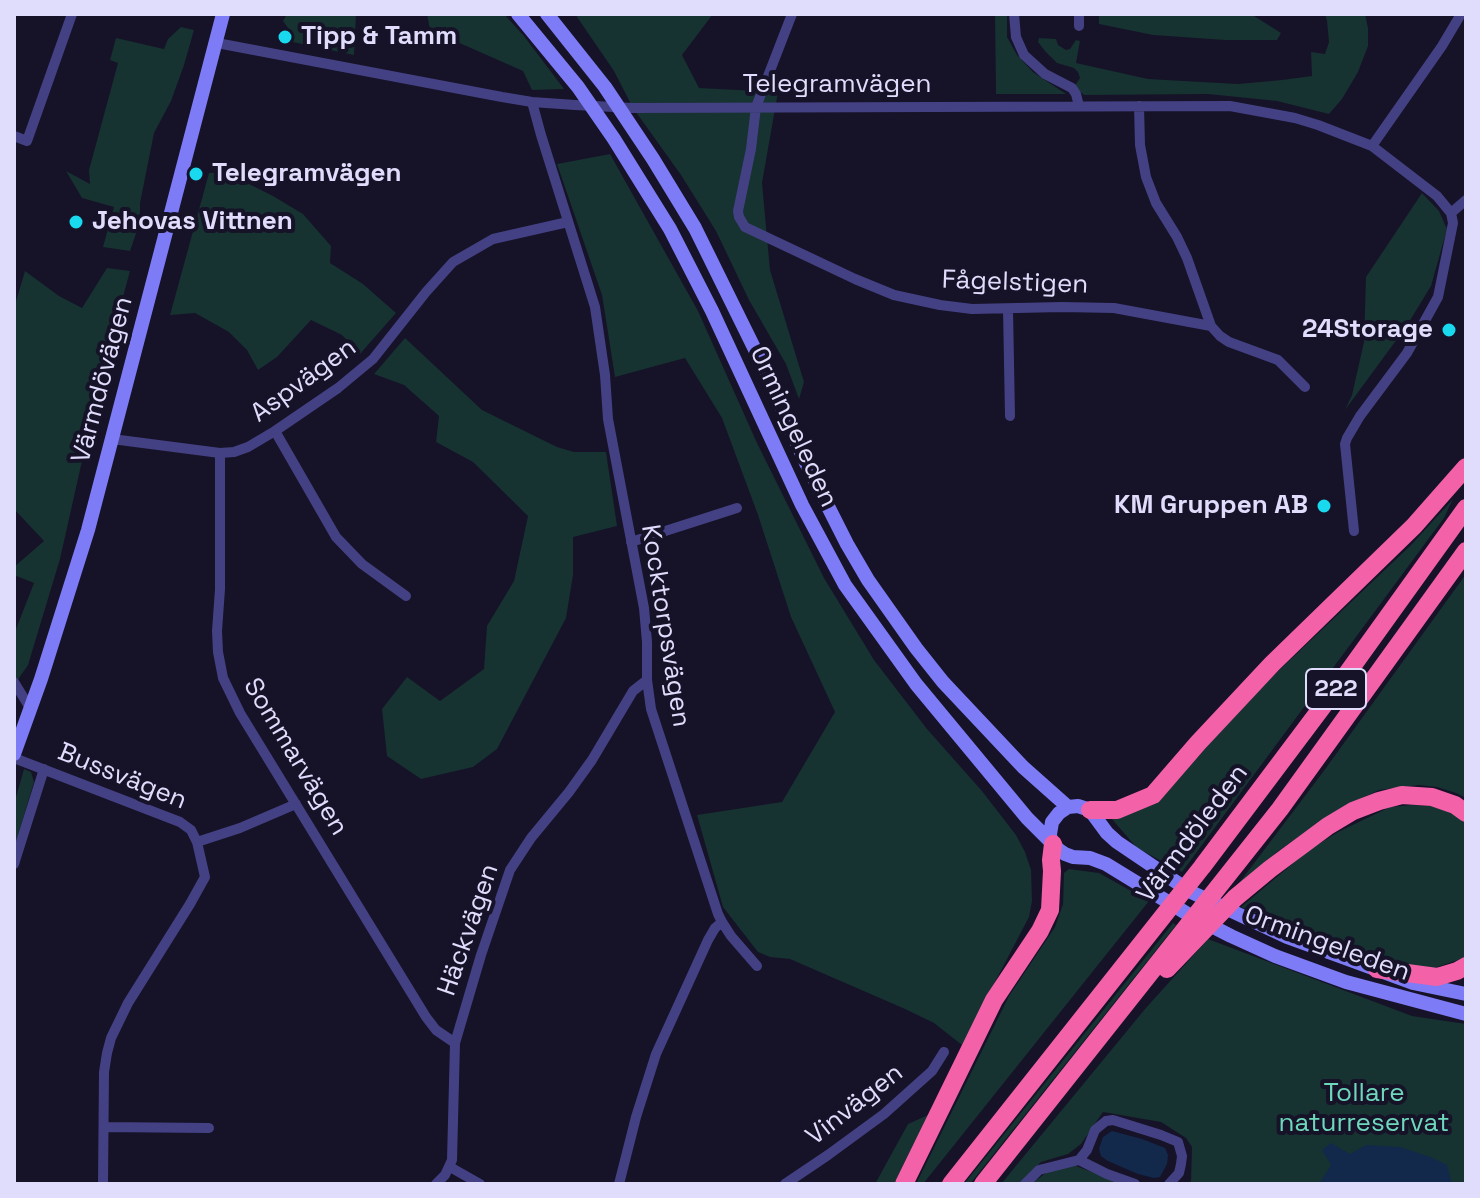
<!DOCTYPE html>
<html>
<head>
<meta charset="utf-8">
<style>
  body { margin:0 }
  #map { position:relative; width:1480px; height:1198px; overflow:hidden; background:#161228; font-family:"Space Grotesk",sans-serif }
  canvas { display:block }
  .frame { position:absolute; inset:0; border:16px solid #e0dcfc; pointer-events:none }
</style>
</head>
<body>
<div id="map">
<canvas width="1480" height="1198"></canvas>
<div class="frame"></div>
</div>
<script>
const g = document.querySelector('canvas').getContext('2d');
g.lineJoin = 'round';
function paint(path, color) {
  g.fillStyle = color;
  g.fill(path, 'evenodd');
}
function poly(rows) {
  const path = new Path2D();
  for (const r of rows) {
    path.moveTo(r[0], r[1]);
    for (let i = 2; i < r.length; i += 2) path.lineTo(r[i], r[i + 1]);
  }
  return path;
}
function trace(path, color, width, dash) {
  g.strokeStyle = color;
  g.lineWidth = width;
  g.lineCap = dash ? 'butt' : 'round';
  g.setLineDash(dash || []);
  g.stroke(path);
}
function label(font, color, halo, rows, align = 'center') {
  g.font = font + ' "Space Grotesk",sans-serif';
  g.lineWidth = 8;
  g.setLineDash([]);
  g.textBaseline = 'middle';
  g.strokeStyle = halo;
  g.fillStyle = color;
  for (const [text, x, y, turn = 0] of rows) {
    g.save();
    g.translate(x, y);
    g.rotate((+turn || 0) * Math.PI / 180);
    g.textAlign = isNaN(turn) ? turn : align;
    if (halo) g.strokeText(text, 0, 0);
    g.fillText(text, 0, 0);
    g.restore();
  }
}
paint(poly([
  [287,14,356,14,354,55,288,41,290,31,283,21],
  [427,14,504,14,524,36,564,89,532,90,523,71,430,30],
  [575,14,713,14,682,55,699,88,778,92,762,183,770,270,804,382,799,399,786,364,749,300,716,231,681,175,633,108,614,71],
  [995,14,1007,14,1007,37,1017,55,1033,72,1066,94,996,94],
  [1099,14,1251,14,1281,33,1277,40,1225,40,1153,35,1099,24],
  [1325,14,1365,14,1368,28,1368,46,1358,72,1342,99,1329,114,1277,101,1208,94,1084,95,1076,88,1076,84,1080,78,1078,72,1074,68,1057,63,1045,51,1038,42,1039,38,1056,39,1058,45,1066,50,1070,49,1076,40,1080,41,1076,63,1148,79,1238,84,1282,80,1312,76,1311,52,1325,54,1329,42,1327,21],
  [181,27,194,30,184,65,171,101,154,133,140,203,140,222,130,251,103,247,114,207,82,198,66,171,90,184,89,170,118,63,110,60,116,38,164,49,168,39],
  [610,154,698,311,757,443,824,578,874,660,927,729,982,791,1016,835,1025,852,1031,870,1032,901,1029,917,962,1045,934,1023,905,1009,790,959,770,957,758,952,723,907,697,815,782,802,835,712,791,617,758,515,722,418,685,358,615,377,602,295,557,164],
  [225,172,273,196,303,214,331,246,330,263,363,284,396,313,360,354,342,335,311,320,277,357,258,370,247,350,229,332,195,313,170,315,209,173],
  [1422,193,1439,211,1447,229,1431,286,1406,327,1345,410,1352,395,1364,342,1366,277],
  [107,268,130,271,100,381,60,559,28,665,17,681,14,676,14,634,34,583,14,575,14,567,44,541,14,509,14,308,25,271,59,296,82,308],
  [405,338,482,410,557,447,574,452,606,452,617,526,573,537,573,575,566,618,497,749,473,767,421,779,387,756,382,709,407,677,440,701,484,669,487,626,514,581,528,516,473,462,436,442,439,416,404,385,374,374],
  [1453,499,1444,518,1182,872,1137,848,1111,818,1157,803,1250,698,1411,545],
  [1466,574,1466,798,1456,793,1437,787,1419,785,1379,790,1339,809,1324,819,1277,852,1233,891,1323,772],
  [24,769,31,772,34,782,14,848,14,804],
  [1412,805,1432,806,1449,811,1466,822,1466,957,1464,958,1434,968,1413,966,1350,949,1278,923,1241,907,1309,850,1338,832,1390,807],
  [1069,869,1099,873,1149,901,923,1184,916,1184,1009,996,1055,927,1063,904,1064,873],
  [1173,923,1176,925,970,1184,964,1184],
  [1208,939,1412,1016,1466,1024,1466,1184,1188,1184,1191,1181,1192,1147,1186,1138,1161,1122,1103,1112,1081,1144,1068,1154,1041,1162,1020,1184,1001,1184,1145,1009],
  [928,1115,894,1184,875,1184,908,1124],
  [1076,1166,1124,1184,1031,1184,1047,1172,1060,1167]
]), '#163231');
paint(poly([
  [1112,1131,1142,1139,1165,1148,1168,1155,1167,1164,1160,1177,1154,1178,1138,1174,1108,1161,1101,1156,1099,1149,1103,1137],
  [1331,1143,1350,1154,1366,1145,1400,1147,1433,1158,1447,1165,1452,1184,1319,1184,1331,1165,1322,1150]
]), '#13294c');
trace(poly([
  [792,14,756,107,751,149,738,211,739,217,745,227,855,279,894,295,940,305,972,309,1062,307,1114,308,1211,326,1220,336,1229,342,1278,360,1305,387],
  [1014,14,1016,37,1024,55,1045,74,1072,88,1076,94,1079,106],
  [1079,26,1079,14],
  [217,43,502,97,532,102,575,105,633,108,1230,106,1295,118,1318,125,1372,146,1437,196,1451,213],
  [532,102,541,135,595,307,605,375,608,419,644,608,647,642,647,680,651,709,718,914,722,922,715,928,708,940,656,1054,636,1117,619,1184],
  [1139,106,1140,145,1146,177,1156,203,1177,237,1187,258,1211,326],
  [14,136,27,141,72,14],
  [1372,146,1442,46,1461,14],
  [1008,309,1010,416],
  [275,431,336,537,362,564,406,596],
  [112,439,220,453,234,452,248,447,275,431,338,388,373,359,426,292,453,262,493,239,568,222],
  [220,453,220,589,217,631,218,652,223,678,240,713,426,1017,436,1030,455,1043],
  [1354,531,1345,444,1347,438,1360,416,1407,353,1438,297,1453,223,1451,213,1466,200],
  [631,542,737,508],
  [14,682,30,708],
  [14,758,180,822,191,830,197,842,240,828,296,804],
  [14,864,44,769],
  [722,922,731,936,757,966],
  [104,1127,209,1128],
  [1079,1160,1107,1174,1135,1184],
  [450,1167,480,1184],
  [103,1184,104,1072,107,1053,111,1038,128,1003,190,904,205,877,197,842],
  [436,1184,445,1175,452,1160,455,1043,481,955,510,870,531,838,569,792,592,760,633,691,647,680],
  [785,1184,828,1155,884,1114,932,1071,944,1052],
  [1025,1184,1039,1170,1079,1160,1087,1150,1095,1130,1106,1121,1113,1120,1161,1135,1178,1142,1182,1156,1181,1164,1179,1173,1169,1184]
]), '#434183', 10);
trace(poly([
  [518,14,578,87,614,139,670,229,712,311,802,505,845,585,916,684,1027,818,1059,850,1065,854,1073,857,1090,858,1106,864,1186,913,1231,936,1275,956,1346,982,1466,1014],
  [547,14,605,87,653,159,695,228,768,376,804,459,847,544,868,580,916,648,943,682,1023,767,1068,807],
  [14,754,41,679,88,530,223,14],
  [1051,842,1050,834,1052,822,1059,813,1068,807,1078,806,1090,810,1107,833,1117,842,1191,892,1287,937,1345,958,1413,983,1466,994]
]), '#7d7bf5', 14);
trace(poly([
  [1090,810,1117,810,1153,795,1198,743,1272,664,1414,526,1466,467],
  [1167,969,1235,898,1270,869,1328,826,1353,811,1379,801,1402,795,1432,797,1455,805,1466,813],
  [1377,969,1437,977,1457,971,1466,966],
  [904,1184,994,1000,1040,931,1050,910,1052,871,1051,860,1053,844],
  [951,1184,1202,867,1341,682,1466,508],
  [983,1184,1280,809,1466,551]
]), '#f361a8', 18);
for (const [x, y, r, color] of [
  [285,37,8,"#18d9ed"],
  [196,174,8,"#18d9ed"],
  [76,222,8,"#18d9ed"],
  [1449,330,8,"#18d9ed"],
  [1324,506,8,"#18d9ed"]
]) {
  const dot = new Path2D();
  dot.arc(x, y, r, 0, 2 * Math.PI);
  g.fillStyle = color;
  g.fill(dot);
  trace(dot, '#161228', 3);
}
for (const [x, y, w] of [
  [1336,689,60]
]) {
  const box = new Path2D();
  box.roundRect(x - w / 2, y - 20, w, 40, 6);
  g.fillStyle = '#161228';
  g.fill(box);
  trace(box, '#e0dcfc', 2);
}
label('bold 24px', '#e0dcfc', null, [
  ["222",1336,689]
]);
label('bold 26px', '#e0dcfc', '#161228', [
  ["Tipp & Tamm",301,37],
  ["Telegramvägen",212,174],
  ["Jehovas Vittnen",92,222],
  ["24Storage",1433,330,"right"],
  ["KM Gruppen AB",1308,506,"right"]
], 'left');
label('26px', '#e0dcfc', '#161228', [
  ["Telegramvägen",837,85],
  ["Fågelstigen",1015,283,2],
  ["Värmdövägen",103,380,-75],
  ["Aspvägen",304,381,-36],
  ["Ormingeleden",793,427,65],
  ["Kocktorpsvägen",665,626,81],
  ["Sommarvägen",295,757,59],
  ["Bussvägen",122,777,22],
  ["Värmdöleden",1193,834,-53],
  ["Häckvägen",469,930,-71],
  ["Ormingeleden",1327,944,20],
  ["Vinvägen",855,1105,-38]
]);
label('26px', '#6dd8bc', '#161228', [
  ["Tollare",1364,1094],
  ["naturreservat",1364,1124]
]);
</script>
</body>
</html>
